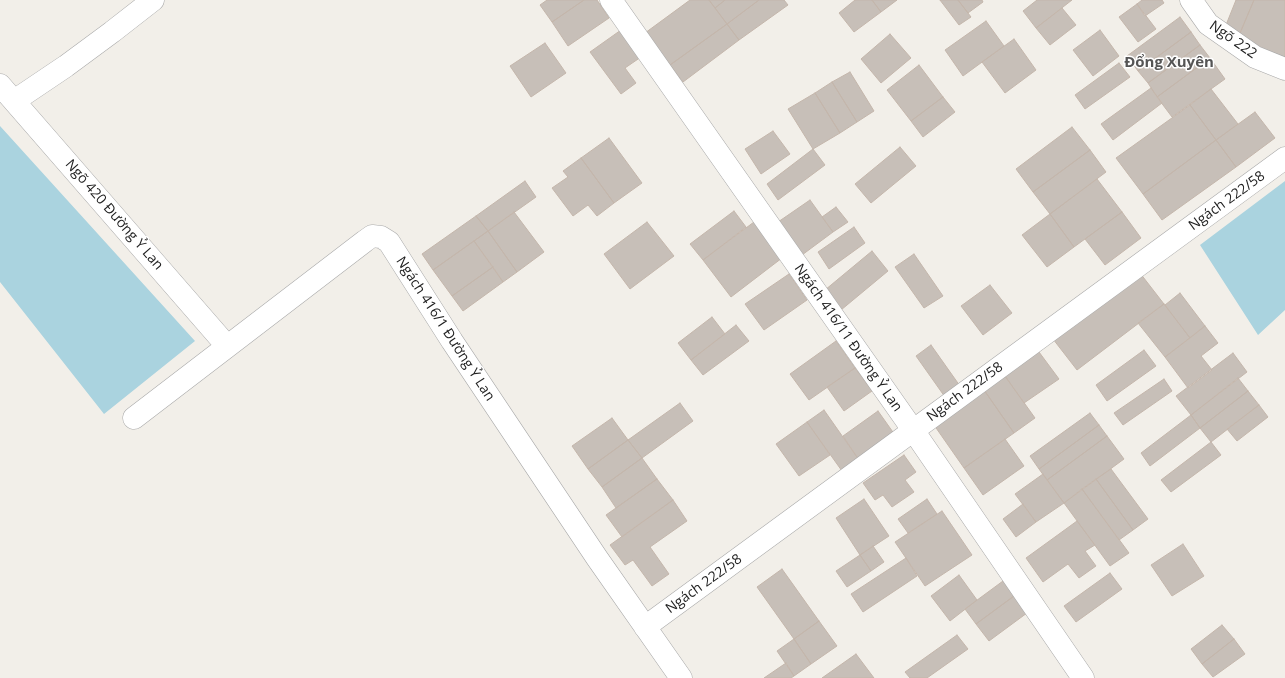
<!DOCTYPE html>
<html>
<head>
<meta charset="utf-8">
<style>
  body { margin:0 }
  canvas { display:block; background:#f2efe9 }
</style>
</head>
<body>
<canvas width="1285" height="678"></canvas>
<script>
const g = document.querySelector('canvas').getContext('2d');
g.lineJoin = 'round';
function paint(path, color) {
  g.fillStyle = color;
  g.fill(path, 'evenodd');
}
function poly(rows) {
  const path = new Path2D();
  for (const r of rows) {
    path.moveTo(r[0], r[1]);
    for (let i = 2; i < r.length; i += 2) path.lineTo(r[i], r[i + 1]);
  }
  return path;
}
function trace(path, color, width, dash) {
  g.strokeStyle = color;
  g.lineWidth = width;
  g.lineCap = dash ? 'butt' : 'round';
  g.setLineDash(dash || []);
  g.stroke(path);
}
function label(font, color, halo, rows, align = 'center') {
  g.font = font + ' "Open Sans",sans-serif';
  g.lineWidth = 3;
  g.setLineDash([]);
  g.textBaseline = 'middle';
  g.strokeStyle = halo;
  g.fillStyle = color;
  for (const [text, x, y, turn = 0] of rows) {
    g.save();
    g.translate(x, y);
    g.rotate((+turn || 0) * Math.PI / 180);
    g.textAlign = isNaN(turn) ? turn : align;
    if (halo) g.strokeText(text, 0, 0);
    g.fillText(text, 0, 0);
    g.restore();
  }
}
paint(poly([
  [0,126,195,341,104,414,0,282],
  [1285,181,1285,310,1258,335,1200,245]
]), '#aad3df');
const building = poly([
  [547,0,584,0,552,22,540,5,547,0],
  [584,0,597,0,609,18,568,46,552,22,584,0],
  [690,0,709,0,727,24,670,65,645,33,690,0],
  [709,0,725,0,715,8,709,0],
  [725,0,759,0,727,24,715,8,725,0],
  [759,0,784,0,788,5,739,40,727,24,759,0],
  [855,0,872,0,881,12,854,32,839,13,855,0],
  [872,0,897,0,881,12,872,0],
  [940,0,958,0,971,17,959,25,940,0],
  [958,0,982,0,983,2,968,13,958,0],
  [1037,0,1072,0,1036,28,1023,11,1037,0],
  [1142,0,1162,0,1164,3,1145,16,1137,4,1142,0],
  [1236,0,1254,0,1239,35,1224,30,1236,0],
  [1254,0,1285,0,1285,62,1236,43,1254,0],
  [1137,4,1156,29,1138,42,1119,17,1137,4],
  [1062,8,1076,25,1050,45,1036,28,1062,8],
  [1180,17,1191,32,1138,71,1127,56,1180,17],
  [986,21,1004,46,963,76,945,50,986,21],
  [727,24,739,40,683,82,670,65,727,24],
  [621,30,641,57,625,68,636,83,621,94,590,52,621,30],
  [1100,30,1119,56,1093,76,1073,50,1100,30],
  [1191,32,1200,45,1148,83,1138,71,1191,32],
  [890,34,911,58,881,83,861,59,890,34],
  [1014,39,1036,70,1005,93,982,62,1014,39],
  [545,43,566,73,531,97,510,66,545,43],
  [1200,45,1210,58,1157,97,1148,83,1200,45],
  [1210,58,1225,79,1172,117,1157,97,1210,58],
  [1119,63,1130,77,1085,109,1075,95,1119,63],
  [919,65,943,97,911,121,887,90,919,65],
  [850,72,874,111,857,122,832,82,850,72],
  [832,82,857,122,840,133,815,93,832,82],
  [1151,88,1162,103,1113,140,1101,124,1151,88],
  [1211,89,1238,124,1216,140,1190,105,1211,89],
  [815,93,840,133,813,149,788,109,815,93],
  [943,97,955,112,923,137,911,121,943,97],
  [1190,105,1216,140,1143,194,1116,158,1190,105],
  [1255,112,1275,138,1236,167,1216,140,1255,112],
  [1072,127,1090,150,1033,192,1016,169,1072,127],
  [773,131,790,154,761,174,745,149,773,131],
  [609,138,642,183,614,203,581,158,609,138],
  [1216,140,1236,167,1162,220,1143,194,1216,140],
  [900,147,916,166,871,203,855,184,900,147],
  [813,149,825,165,778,200,767,184,813,149],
  [1090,150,1106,172,1050,214,1033,192,1090,150],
  [581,158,614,203,597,216,588,205,573,216,552,188,568,177,563,171,581,158],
  [1097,179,1122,212,1074,247,1050,214,1097,179],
  [525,181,536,197,488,231,476,216,525,181],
  [810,200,833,232,802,255,778,222,810,200],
  [836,207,848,222,833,232,822,217,836,207],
  [734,211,746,227,703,260,690,244,734,211],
  [514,212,544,252,517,272,488,231,514,212],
  [1122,212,1141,238,1105,265,1085,239,1122,212],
  [1050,214,1074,247,1047,267,1022,235,1050,214],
  [476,216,488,231,433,270,422,254,476,216],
  [647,222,674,256,630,289,604,254,647,222],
  [754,222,782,258,731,297,703,260,754,222],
  [854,227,865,243,829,269,818,252,854,227],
  [488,231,517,272,503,282,474,241,488,231],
  [474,241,493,267,452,296,433,270,474,241],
  [872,251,888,271,841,310,825,290,872,251],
  [914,254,943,296,924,308,895,267,914,254],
  [493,267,503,282,463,311,452,296,493,267],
  [1140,273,1164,304,1077,370,1053,339,1140,273],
  [789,274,807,300,764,330,745,304,789,274],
  [990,285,1012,313,983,335,961,306,990,285],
  [1180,293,1205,326,1190,338,1165,305,1180,293],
  [1164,304,1190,338,1165,357,1138,323,1164,304],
  [712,317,725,334,691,360,678,343,712,317],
  [736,325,749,341,703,375,691,360,736,325],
  [1205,326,1218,343,1201,356,1212,370,1188,388,1165,357,1205,326],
  [836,341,855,368,809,400,790,374,836,341],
  [931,345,960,386,945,397,916,356,931,345],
  [1144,350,1156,366,1107,401,1096,385,1144,350],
  [1039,352,1059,379,1024,403,1005,376,1039,352],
  [1233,353,1247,372,1191,415,1176,396,1233,353],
  [855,368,872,391,844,411,827,387,855,368],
  [1005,376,1035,418,1014,433,984,390,1005,376],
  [1238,378,1248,391,1200,428,1191,415,1238,378],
  [1164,379,1172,391,1123,425,1114,413,1164,379],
  [984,390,1014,433,964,468,934,425,984,390],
  [1248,391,1259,405,1211,442,1200,428,1248,391],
  [680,403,693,421,642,458,628,440,680,403],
  [1259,405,1268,417,1237,441,1227,429,1259,405],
  [824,410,859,460,842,471,807,422,824,410],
  [878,411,895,435,859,460,843,436,878,411],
  [1090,413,1099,425,1039,469,1030,456,1090,413],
  [1191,415,1200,428,1150,466,1141,453,1191,415],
  [612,418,628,440,588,469,572,446,612,418],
  [807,422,830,455,799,476,776,444,807,422],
  [1099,425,1107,436,1047,480,1039,469,1099,425],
  [1107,436,1124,459,1064,503,1047,480,1107,436],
  [1005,439,1024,466,983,495,964,468,1005,439],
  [628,440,642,458,602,487,588,469,628,440],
  [1211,442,1221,455,1171,492,1161,480,1211,442],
  [904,455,916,472,905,480,914,492,892,507,883,495,875,500,863,483,904,455],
  [642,458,657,479,616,508,602,487,642,458],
  [1111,469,1148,519,1133,530,1096,479,1111,469],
  [1043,474,1064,503,1036,522,1015,494,1043,474],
  [657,479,673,500,622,537,606,515,657,479],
  [1096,479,1133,530,1119,540,1082,489,1096,479],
  [1082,489,1129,553,1110,566,1064,503,1082,489],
  [864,499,889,536,860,555,836,518,864,499],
  [927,499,937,514,908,533,898,519,927,499],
  [673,500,687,521,650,547,669,574,652,586,633,560,625,565,610,545,673,500],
  [1023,504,1036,522,1016,537,1003,519,1023,504],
  [942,511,972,555,925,586,895,542,942,511],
  [1077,521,1095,545,1085,551,1096,566,1079,578,1068,564,1043,582,1026,558,1077,521],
  [1183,544,1204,576,1172,596,1151,565,1183,544],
  [873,546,884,562,871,571,860,555,873,546],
  [860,555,871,571,847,587,836,571,860,555],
  [906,558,917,576,863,612,851,594,906,558],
  [782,569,819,621,794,639,757,587,782,569],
  [1110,573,1122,589,1076,622,1064,606,1110,573],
  [959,575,977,600,950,621,931,596,959,575],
  [1003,581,1014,596,976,624,965,609,1003,581],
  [1014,596,1027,613,989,641,976,624,1014,596],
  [819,621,837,646,811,664,794,639,819,621],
  [1222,625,1234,639,1202,664,1191,649,1222,625],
  [957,635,968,649,927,678,910,678,905,672,957,635],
  [794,639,811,664,794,676,777,651,794,639],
  [1234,639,1245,654,1213,677,1202,664,1234,639],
  [856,654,874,678,822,678,856,654],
  [786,663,794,676,791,678,764,678,786,663]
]);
paint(building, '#c7bfb8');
trace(building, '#c4b6ab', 1);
const street = poly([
  [611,0,913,430,1083,678],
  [1191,0,1208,24,1255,57,1285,69],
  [0,85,227,346],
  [14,101,66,66,112,32,153,0],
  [134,418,365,241,372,236,381,237,389,242,452,341,597,558,681,678],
  [645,627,1285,158]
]);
trace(street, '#a9a9a9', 23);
trace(street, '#fff', 22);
label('14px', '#222', '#fff', [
  ["Ngõ 222",1233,40,35],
  ["Ngách 222/58",1227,201,-36],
  ["Ngõ 420 Đường Ỷ Lan",114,215,49],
  ["Ngách 416/1 Đường Ỷ Lan",445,329,57],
  ["Ngách 416/11 Đường Ỷ Lan",848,338,55],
  ["Ngách 222/58",965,392,-36],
  ["Ngách 222/58",704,584,-36]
]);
label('bold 15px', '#555', '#fff', [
  ["Đổng Xuyên",1169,63]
]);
</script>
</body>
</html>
